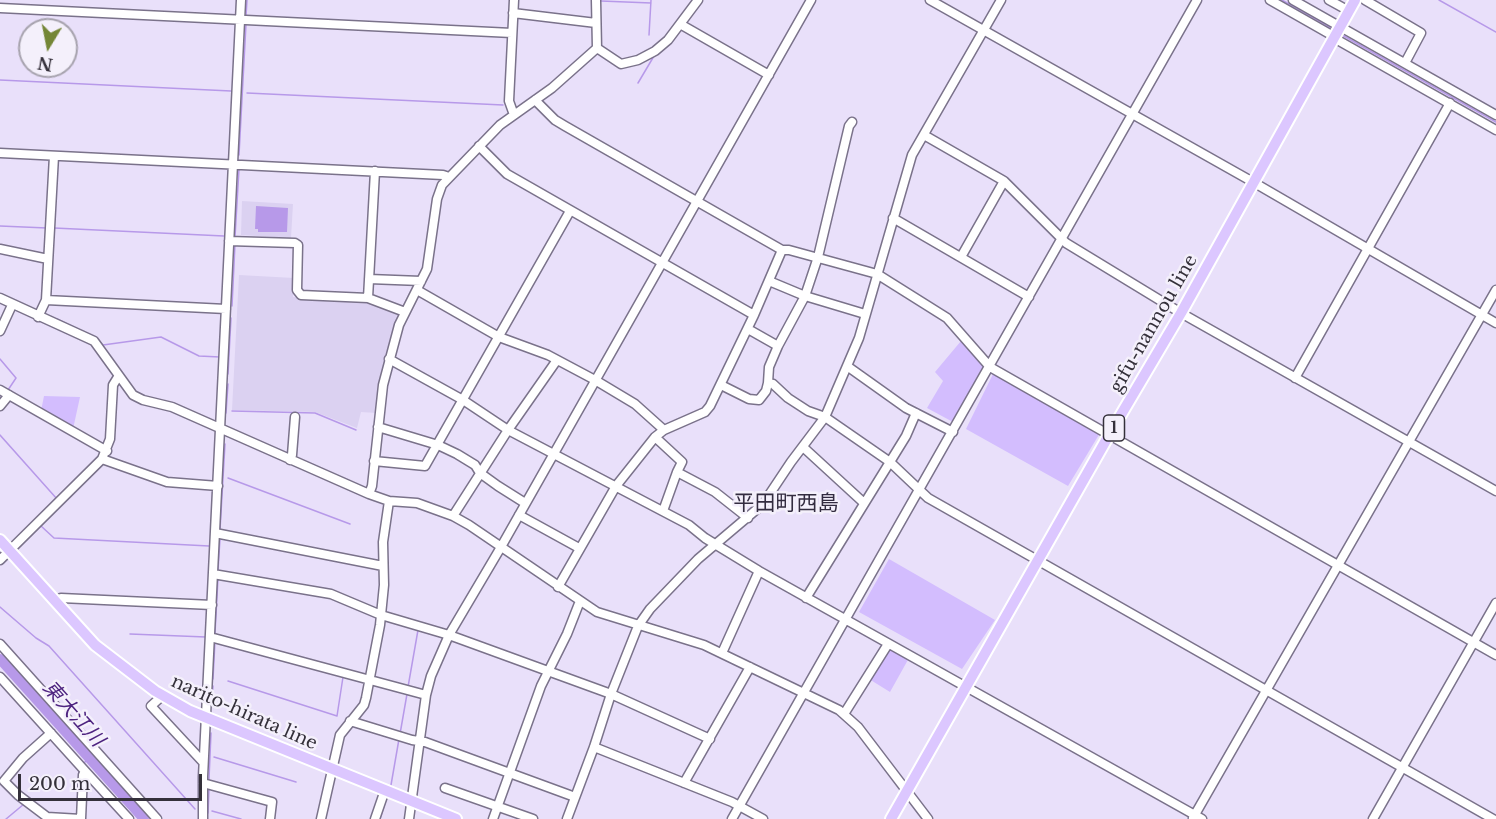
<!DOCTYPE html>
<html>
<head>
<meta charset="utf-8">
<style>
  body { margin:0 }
  #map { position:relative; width:1496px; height:819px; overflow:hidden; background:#e9e0fa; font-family:"Libre Baskerville",serif }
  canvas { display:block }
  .north { position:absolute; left:18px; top:18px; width:60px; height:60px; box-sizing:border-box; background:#f4f0fb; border:2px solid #a7a3ae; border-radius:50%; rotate:190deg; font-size:16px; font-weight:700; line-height:24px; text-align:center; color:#34303a }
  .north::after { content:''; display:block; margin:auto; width:21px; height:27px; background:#748636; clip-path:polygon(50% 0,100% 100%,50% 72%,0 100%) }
  .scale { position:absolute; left:18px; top:774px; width:184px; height:27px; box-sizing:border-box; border:3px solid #34303a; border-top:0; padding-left:8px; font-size:18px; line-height:21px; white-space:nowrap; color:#34303a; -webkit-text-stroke:4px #f4f0fb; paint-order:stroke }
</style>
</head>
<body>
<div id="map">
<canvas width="1496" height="819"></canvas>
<div class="north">N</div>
<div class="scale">200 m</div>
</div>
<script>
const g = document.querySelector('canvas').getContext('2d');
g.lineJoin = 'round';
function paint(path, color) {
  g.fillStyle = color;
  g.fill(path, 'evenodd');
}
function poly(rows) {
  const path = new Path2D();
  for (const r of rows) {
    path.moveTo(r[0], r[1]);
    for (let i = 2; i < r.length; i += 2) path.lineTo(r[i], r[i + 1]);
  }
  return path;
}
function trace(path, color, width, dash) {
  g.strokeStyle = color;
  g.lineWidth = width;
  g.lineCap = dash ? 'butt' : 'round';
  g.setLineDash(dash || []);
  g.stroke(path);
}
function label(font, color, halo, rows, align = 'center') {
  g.font = font + ' "Libre Baskerville","Noto Sans JP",serif';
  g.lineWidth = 5;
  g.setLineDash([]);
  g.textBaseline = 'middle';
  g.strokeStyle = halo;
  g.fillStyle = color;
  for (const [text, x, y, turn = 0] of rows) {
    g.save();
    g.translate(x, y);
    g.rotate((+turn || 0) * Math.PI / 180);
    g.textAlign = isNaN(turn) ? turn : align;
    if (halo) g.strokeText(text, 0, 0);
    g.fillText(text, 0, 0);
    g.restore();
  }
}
paint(poly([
  [242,201,293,204,291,238,241,235],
  [239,275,294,278,293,297,372,302,399,313,401,317,377,413,361,412,357,428,315,412,232,410]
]), '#dbd1f1');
paint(poly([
  [961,341,987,365,953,422,927,408,943,381,935,372],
  [994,372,1100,433,1068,486,966,429],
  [44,396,80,397,73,429,41,411],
  [889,559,995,620,962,669,859,612],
  [889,647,909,658,890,692,869,679]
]), '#d3bdfe');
paint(poly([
  [256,206,288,208,287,232,258,232,258,229,255,229]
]), '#b799e9');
trace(poly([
  [1282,0,1333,29],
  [1439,0,1496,32],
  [601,1,651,3],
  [246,16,247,0],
  [649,35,651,0],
  [1342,35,1496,122],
  [0,80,231,91],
  [638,83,654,56],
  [247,93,503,105],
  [239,155,246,24],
  [0,226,47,228],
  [54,228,224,236],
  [235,237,239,169],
  [232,306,235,244],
  [57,319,94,337],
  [100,342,103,345,161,337,199,356,220,357],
  [0,359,16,378,8,390],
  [228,374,231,318],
  [232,411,315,413,356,430],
  [226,413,228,384],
  [0,435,57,499],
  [228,478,350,524],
  [41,526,54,538,209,546],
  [220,530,225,444],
  [218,570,220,539],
  [0,607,36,638,49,646,195,809],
  [215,633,218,578],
  [130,634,206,637],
  [213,679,215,641],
  [228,681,337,716,343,677],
  [408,687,418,630],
  [212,700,213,686],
  [400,734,407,694],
  [214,757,296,782],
  [84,763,89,758],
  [209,779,211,733],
  [391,785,399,739],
  [212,811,241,819],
  [208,813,209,790],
  [77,814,79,770],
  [6,819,24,804],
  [380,819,386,800]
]), '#b799e9', 1.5);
trace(poly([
  [0,659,144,819]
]), '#b799e9', 10);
const minor = poly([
  [514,0,509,101,514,115],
  [930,0,1253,182,1496,323],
  [1270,0,1335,37],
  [1293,0,1496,115],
  [1329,0,1349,11],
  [1365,0,1421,33,1405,63],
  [0,8,512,33],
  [513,13,596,23],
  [680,24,769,75],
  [1334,38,1496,130],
  [597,48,621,64,638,60,655,51,668,40,698,0],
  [535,100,555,120,565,126,782,250,789,250,877,274,947,318,990,367,1496,655],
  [852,122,849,126,818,257,805,296,865,314],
  [924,135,1004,181,1066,243,1181,313,1496,491],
  [479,146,507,174,754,315],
  [0,153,443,175,449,177],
  [893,218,1029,297],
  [229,241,295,243,298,245,297,290,301,295,368,298,405,312],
  [0,249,48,259],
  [961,257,1004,181],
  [369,279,421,281],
  [769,281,805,296,778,346],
  [417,290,499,337,548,355,595,380,635,404,664,430],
  [0,298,94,341,133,395,143,400,172,407,369,494,389,501,417,503,453,516,469,525,597,612,704,645,839,710,858,727,928,819],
  [368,298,375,171],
  [46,300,226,309],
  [38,317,46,300,54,156],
  [0,331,12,305],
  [389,359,463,400,508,430,689,525,705,538,759,571,1202,819],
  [847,366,906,408,953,432],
  [1295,378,1450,103],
  [768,383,773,384,788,398,808,411,825,417,890,462,928,498,1493,819],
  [721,385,749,399,759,400,766,391,768,383,769,367,778,346,748,329],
  [0,390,107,451],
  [0,406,9,395],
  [378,427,438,445,457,454,475,465,480,473,498,486,525,503],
  [655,437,682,462,677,472,715,492,748,518],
  [803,447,864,503],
  [102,459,167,482,218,486],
  [290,460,292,455,295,417],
  [374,461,425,466,570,211],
  [369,494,372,486,383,385,399,325,427,269,437,199,442,185,500,125,552,88,597,48,596,0],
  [663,511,677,472],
  [519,515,579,548],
  [453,516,508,430,557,360],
  [215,533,383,566],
  [0,560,102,459,110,439,113,385,118,377],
  [213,574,331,594,381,615,449,635,501,547,811,0],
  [558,587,616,486,655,437,664,430,705,412,710,406,754,315,782,250],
  [806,598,906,436,916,413],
  [55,600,61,598,212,605],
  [210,637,426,695],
  [0,644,157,819],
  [722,653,759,571],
  [0,677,85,771],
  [162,696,151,706,203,762],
  [844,714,888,644],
  [350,721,412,740,425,742,575,797],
  [51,733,23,758,4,781,18,795,47,817,81,819],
  [594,747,732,802,763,819],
  [203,783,272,802,270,819],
  [684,783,750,667],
  [445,788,533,819],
  [1193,818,1496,290],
  [81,819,83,775,85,771,129,819],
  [203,819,203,777,241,0],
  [321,819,340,735,364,705,366,698,380,625,384,585,383,542,389,501],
  [375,819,385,790],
  [409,819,426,695,431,676,449,635,611,694,710,739],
  [493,819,541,686,567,634,580,601],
  [567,819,594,747,611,694,638,626,650,609,698,559,763,504,791,462,825,417,859,338,912,155,1001,0],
  [732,819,1197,0],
  [1373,819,1496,603]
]);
const major = poly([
  [0,540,95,645,155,691,190,711,456,819],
  [891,819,1109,435,1181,313,1355,0]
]);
trace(minor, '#7a728a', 11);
trace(major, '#fff', 14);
trace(minor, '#fff', 8);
trace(major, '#dcc7ff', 10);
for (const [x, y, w] of [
  [1114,428,21]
]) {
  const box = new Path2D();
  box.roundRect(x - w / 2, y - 13, w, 26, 4.5);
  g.fillStyle = '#f4f0fb';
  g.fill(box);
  trace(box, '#34303a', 1.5);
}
label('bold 16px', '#34303a', null, [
  ["1",1114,428]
]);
label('18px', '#34303a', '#f4f0fb', [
  ["gifu-nannou line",1154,324,-60],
  ["narito-hirata line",244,713,24]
]);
label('italic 20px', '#4e2480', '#f4f0fb', [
  ["東大江川",73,714,48]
]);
label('21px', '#332c40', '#f4f0fb', [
  ["平田町西島",786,504]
]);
</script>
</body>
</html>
